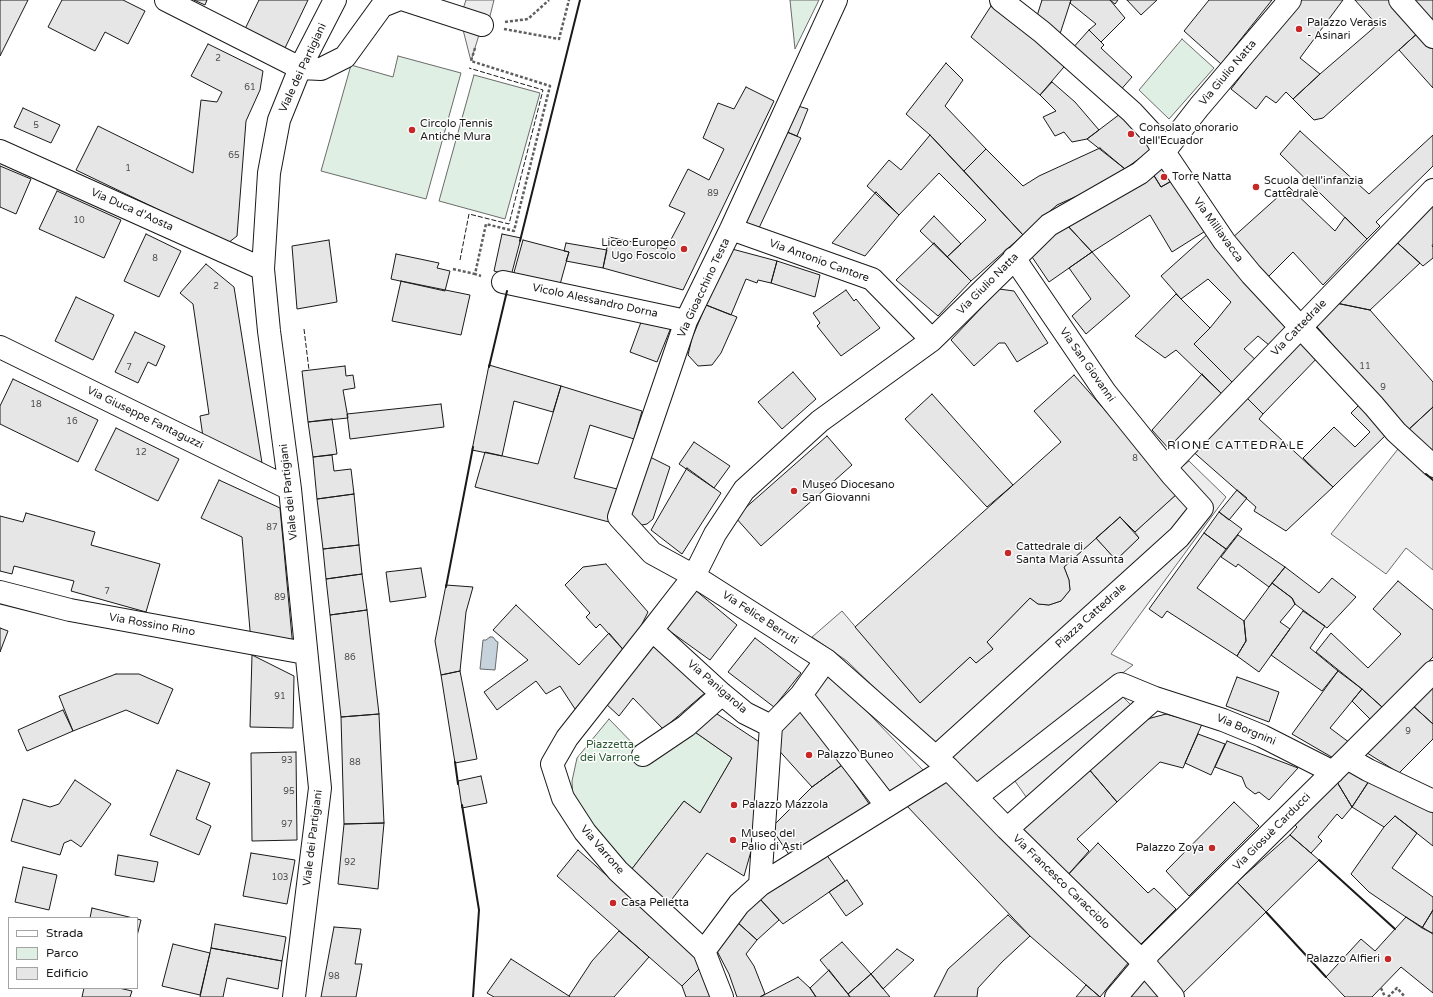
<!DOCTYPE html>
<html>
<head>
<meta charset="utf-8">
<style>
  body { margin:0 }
  #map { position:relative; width:1433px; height:997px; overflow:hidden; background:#fff; font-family:"Varela Round",sans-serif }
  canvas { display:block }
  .legend { position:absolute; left:8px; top:917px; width:130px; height:72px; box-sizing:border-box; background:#fff; border:1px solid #a3a3a3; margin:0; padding:5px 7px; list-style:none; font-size:12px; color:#1a1a1a }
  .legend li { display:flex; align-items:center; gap:8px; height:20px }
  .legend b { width:20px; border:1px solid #a3a3a3 }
</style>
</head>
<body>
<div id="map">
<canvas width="1433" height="997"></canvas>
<ul class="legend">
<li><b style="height:5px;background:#fff"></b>Strada</li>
<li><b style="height:11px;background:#e0efe3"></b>Parco</li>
<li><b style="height:11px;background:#e6e6e6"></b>Edificio</li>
</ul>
</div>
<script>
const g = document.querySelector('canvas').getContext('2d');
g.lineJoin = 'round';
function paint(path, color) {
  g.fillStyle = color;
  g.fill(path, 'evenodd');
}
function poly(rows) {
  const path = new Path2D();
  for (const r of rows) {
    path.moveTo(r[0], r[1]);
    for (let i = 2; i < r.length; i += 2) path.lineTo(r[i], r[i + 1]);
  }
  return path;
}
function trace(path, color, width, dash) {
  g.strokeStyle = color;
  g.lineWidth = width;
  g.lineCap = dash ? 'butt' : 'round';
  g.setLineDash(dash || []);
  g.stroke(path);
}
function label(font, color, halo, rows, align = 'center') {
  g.font = font + ' "Varela Round",sans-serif';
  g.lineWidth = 3;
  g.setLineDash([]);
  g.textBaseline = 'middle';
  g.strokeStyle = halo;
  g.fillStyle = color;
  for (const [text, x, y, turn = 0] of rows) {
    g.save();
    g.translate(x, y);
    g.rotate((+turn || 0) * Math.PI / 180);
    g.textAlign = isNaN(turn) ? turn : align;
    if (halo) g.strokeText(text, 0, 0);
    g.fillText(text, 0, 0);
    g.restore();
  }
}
const green = poly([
  [790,0,819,0,795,49,790,0],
  [1182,39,1214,68,1169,119,1139,90,1182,39],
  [398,56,461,73,426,199,321,171,351,65,393,77,398,56],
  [474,75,540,93,505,219,439,201,474,75],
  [609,719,643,754,692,730,732,758,700,813,684,801,628,874,573,802,572,781,577,758,609,719]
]);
paint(green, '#e0efe3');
trace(green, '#6a6a6a', 1);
const parking = poly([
  [466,0,494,0,488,24,482,25,471,61,460,18,466,0],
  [1398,449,1433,480,1433,570,1406,548,1386,574,1331,534,1398,449],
  [1189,461,1226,497,1111,654,1133,665,975,786,847,661,812,637,842,611,920,703,970,657,976,663,993,649,987,642,1030,598,1038,604,1049,605,1061,601,1070,590,1069,580,1064,567,1096,538,1116,560,1139,538,1135,532,1178,493,1172,475,1189,461],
  [828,671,924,771,894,796,811,694,828,671],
  [1116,690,1134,708,1029,801,1010,774,1116,690]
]);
paint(parking, '#ededed');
trace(parking, '#6a6a6a', 1);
const water = poly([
  [490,637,493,637,496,641,498,642,495,670,480,669,483,640,486,640,490,637]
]);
paint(water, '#c6d2dc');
trace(water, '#6a6a6a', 1);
const building = poly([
  [0,0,28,0,0,56,0,0],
  [62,0,123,0,145,11,128,44,105,32,95,51,48,27,62,0],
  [194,0,207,0,205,5,194,0],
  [259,0,308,0,285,48,245,29,259,0],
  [1042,0,1071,0,1059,37,1037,16,1042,0],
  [1071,0,1110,0,1125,18,1101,42,1089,30,1096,24,1070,3,1071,0],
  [1110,0,1118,0,1115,4,1110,0],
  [1127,0,1157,0,1141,15,1127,0],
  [1209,0,1272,0,1221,64,1184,31,1209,0],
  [1300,0,1343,0,1300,58,1320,74,1293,99,1286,92,1276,103,1266,96,1256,109,1231,89,1300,0],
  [1355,0,1393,0,1420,31,1323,118,1314,120,1293,99,1320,74,1377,25,1355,0],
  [1411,0,1433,0,1433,25,1411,0],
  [991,6,1032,31,1069,61,1040,95,971,37,991,6],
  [1089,30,1104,45,1101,48,1132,77,1118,93,1071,50,1089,30],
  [1420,31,1433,46,1433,88,1399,50,1420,31],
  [208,44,263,71,260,90,246,121,237,236,228,243,76,170,98,126,193,173,201,100,217,102,222,92,191,76,208,44],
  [946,63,963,80,945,106,986,149,964,171,930,135,906,114,946,63],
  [1052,82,1075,102,1099,130,1087,139,1072,142,1064,132,1055,136,1043,117,1056,111,1040,95,1052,82],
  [746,87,774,101,683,290,603,268,609,237,666,249,685,213,669,206,688,169,709,180,724,149,703,138,718,103,734,109,746,87],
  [798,106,808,109,797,136,787,132,798,106],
  [23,108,60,125,51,143,14,127,23,108],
  [1120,114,1155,147,1125,169,1087,139,1120,114],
  [1300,131,1369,194,1433,135,1433,166,1376,222,1380,226,1367,239,1280,154,1300,131],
  [787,132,801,138,759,228,744,222,787,132],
  [930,135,1023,235,971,281,947,257,986,220,939,173,899,215,867,186,889,160,901,170,930,135],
  [1100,148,1125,169,1097,187,1057,205,1023,235,964,171,986,149,1023,186,1039,176,1100,148],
  [0,166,31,179,16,214,0,207,0,166],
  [1167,166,1175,179,1161,187,1153,174,1167,166],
  [1153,174,1161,187,1175,179,1207,230,1172,252,1150,215,1092,252,1066,224,1153,174],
  [1289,187,1335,231,1345,217,1367,239,1323,285,1293,252,1267,278,1231,239,1289,187],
  [57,191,121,220,104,258,39,229,57,191],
  [876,192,899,215,865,256,832,243,876,192],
  [1433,196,1433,244,1432,246,1433,247,1433,258,1423,266,1391,237,1433,196],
  [934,216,961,244,947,257,920,231,934,216],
  [1066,224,1092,252,1049,282,1030,254,1066,224],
  [1209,233,1289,327,1269,345,1258,336,1244,349,1258,362,1235,385,1194,344,1210,328,1231,302,1208,279,1181,299,1161,276,1209,233],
  [146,234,181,251,159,297,124,281,146,234],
  [502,234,521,238,511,276,494,271,502,234],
  [1391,237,1420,263,1370,310,1331,302,1391,237],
  [329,240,337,302,297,309,292,246,329,240],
  [523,240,569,252,559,288,513,276,523,240],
  [566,243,607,250,603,268,566,261,569,252,564,251,566,243],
  [934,243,971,281,938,316,896,280,934,243],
  [732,249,777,261,771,283,758,280,757,283,746,279,731,315,706,305,732,249],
  [1092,252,1130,296,1086,334,1072,316,1091,299,1069,268,1092,252],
  [396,254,439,263,437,268,450,271,445,291,391,279,396,254],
  [777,261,820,275,815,297,771,283,777,261],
  [206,264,234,287,262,463,203,437,200,416,209,414,193,304,180,293,206,264],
  [401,281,470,295,461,335,392,321,401,281],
  [999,289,1014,291,1048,343,1017,362,1005,343,999,343,974,366,951,340,999,289],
  [846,290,854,301,856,299,880,328,841,356,817,326,820,323,813,313,846,290],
  [1176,294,1210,328,1194,344,1235,385,1224,396,1176,350,1165,358,1135,336,1176,294],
  [76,297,114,315,93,360,55,341,76,297],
  [1331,302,1370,310,1433,382,1433,407,1407,431,1312,321,1331,302],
  [706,305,737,317,721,353,712,365,698,366,688,355,692,338,706,305],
  [644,314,672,325,657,362,630,352,644,314],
  [1301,331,1322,353,1263,414,1242,393,1301,331],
  [135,332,165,346,156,366,148,362,138,383,115,372,135,332],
  [489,365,561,386,553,412,514,401,502,456,472,450,489,365],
  [345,366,346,376,353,375,355,388,343,390,348,418,308,422,302,371,345,366],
  [793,372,816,399,782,429,758,402,793,372],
  [1202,374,1224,396,1169,449,1152,430,1202,374],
  [1074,375,1178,493,1135,532,1120,517,1064,567,1069,580,1070,590,1061,601,1049,605,1038,604,1030,598,987,642,993,649,976,663,970,657,920,703,855,627,1061,442,1034,411,1074,375],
  [13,379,98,420,78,462,0,424,0,406,13,379],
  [561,386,642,411,634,439,590,425,574,478,617,489,609,522,475,487,485,452,538,464,561,386],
  [1242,393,1263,414,1259,419,1333,487,1286,531,1254,511,1256,507,1190,449,1242,393],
  [932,394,1013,485,987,507,905,419,932,394],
  [1364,400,1391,430,1333,487,1303,458,1334,427,1355,447,1370,432,1351,413,1364,400],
  [441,404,444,427,350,439,347,414,441,404],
  [1433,407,1433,454,1407,431,1433,407],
  [332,419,337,454,313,457,308,422,332,419],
  [116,428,179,459,158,501,95,470,116,428],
  [827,436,852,465,761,546,735,517,827,436],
  [694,442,730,466,714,488,679,464,694,442],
  [332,455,334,471,351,469,354,494,317,499,313,457,332,455],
  [648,456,670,467,653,519,647,524,637,526,627,513,648,456],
  [687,468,721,493,682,554,651,530,687,468],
  [219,480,280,508,293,648,251,642,242,537,201,518,219,480],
  [1237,490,1247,498,1229,520,1219,512,1237,490],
  [354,494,359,545,323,549,317,499,354,494],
  [1219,512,1242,529,1226,549,1204,533,1219,512],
  [26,513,95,532,91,545,160,564,146,612,71,591,74,581,14,566,12,574,0,571,0,516,23,522,26,513],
  [1120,517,1139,538,1116,560,1096,538,1120,517],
  [1204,533,1226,549,1197,588,1244,621,1246,641,1237,656,1167,611,1162,618,1149,609,1204,533],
  [1238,535,1285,567,1269,587,1238,564,1236,567,1221,557,1238,535],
  [359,545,362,574,326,579,323,549,359,545],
  [606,564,648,612,627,654,600,624,596,628,586,617,590,613,565,585,583,567,606,564],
  [1285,567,1319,593,1332,578,1356,597,1327,628,1295,604,1292,598,1272,583,1285,567],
  [421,568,426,597,390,602,386,572,421,568],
  [362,574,367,610,330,615,326,579,362,574],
  [1398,581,1433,610,1433,657,1382,707,1362,689,1316,652,1331,633,1368,668,1401,634,1373,609,1398,581],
  [1272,583,1292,598,1295,604,1280,622,1290,629,1259,672,1237,656,1246,641,1244,621,1272,583],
  [446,585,473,587,466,612,460,671,441,675,435,641,446,585],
  [694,589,737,625,710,660,664,627,694,589],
  [516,605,579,665,609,633,627,654,575,709,560,686,546,694,536,681,497,710,484,692,528,660,493,630,516,605],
  [367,610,379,714,341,717,330,615,367,610],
  [1303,611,1325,626,1310,648,1338,671,1322,691,1271,655,1303,611],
  [0,628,8,631,0,652,0,628],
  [755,638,801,673,774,707,728,672,755,638],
  [651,639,706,692,663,729,633,698,619,716,604,702,651,639],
  [252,655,294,676,293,728,250,727,252,655],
  [460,671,477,759,455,763,441,675,460,671],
  [1338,671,1362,689,1330,728,1350,743,1335,759,1292,734,1338,671],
  [116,674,139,674,173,689,158,724,126,710,73,731,59,696,116,674],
  [1237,677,1279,692,1269,722,1226,706,1237,677],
  [1433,682,1433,724,1411,704,1433,682],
  [1362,689,1382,707,1371,720,1352,701,1362,689],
  [1411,704,1433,724,1433,739,1399,773,1364,751,1411,704],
  [799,709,842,765,812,787,774,745,783,722,799,709],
  [63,710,73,731,27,751,18,730,63,710],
  [711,710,764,745,763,809,744,876,707,853,666,907,628,874,684,801,700,813,732,758,692,730,711,710],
  [379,714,384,823,344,824,341,717,379,714],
  [1166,714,1202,724,1183,768,1160,762,1117,802,1087,767,1133,726,1151,718,1166,714],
  [1198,734,1225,744,1211,775,1185,763,1198,734],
  [1227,741,1298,768,1269,800,1259,792,1255,794,1246,787,1242,777,1215,767,1227,741],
  [296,752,297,840,252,841,251,753,296,752],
  [842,765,872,808,792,859,771,828,812,787,842,765],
  [1087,767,1117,802,1077,839,1089,851,1066,877,1023,835,1023,823,1087,767],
  [1349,768,1369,781,1352,807,1337,782,1349,768],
  [177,770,210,783,196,819,211,826,199,855,150,835,177,770],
  [481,776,487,803,462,808,458,781,481,776],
  [947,778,994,825,1049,886,1058,891,1066,902,1129,962,1100,997,1030,936,906,805,947,778],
  [1334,779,1337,782,1352,807,1342,819,1337,814,1318,837,1322,841,1311,853,1290,835,1297,827,1295,825,1334,779],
  [75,780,111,804,81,847,71,840,64,843,60,855,11,841,23,799,50,807,59,804,75,780],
  [1369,781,1433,810,1433,846,1395,816,1384,827,1352,807,1369,781],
  [1234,802,1259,826,1189,896,1166,871,1234,802],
  [1395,816,1417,833,1392,868,1433,897,1433,910,1422,928,1369,892,1351,874,1384,827,1395,816],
  [384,823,378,889,338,884,344,824,384,823],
  [1290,835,1319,860,1266,912,1237,882,1290,835],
  [1098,843,1148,893,1154,888,1176,909,1138,947,1066,877,1098,843],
  [578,850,705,963,682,986,557,876,578,850],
  [251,853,295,860,287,904,243,896,251,853],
  [826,854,845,881,783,924,760,899,784,881,826,854],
  [118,855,158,862,154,882,115,875,118,855],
  [23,867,57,875,49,910,15,902,23,867],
  [847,880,863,904,846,916,829,892,847,880],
  [1237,882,1266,912,1180,996,1149,964,1237,882],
  [760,899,779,920,757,940,737,922,760,899],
  [92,908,133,918,90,918,92,908],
  [1433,910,1433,933,1432,933,1422,928,1433,910],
  [1008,915,1030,936,1002,962,978,988,977,997,934,997,948,969,1008,915],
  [1406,917,1433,934,1433,993,1401,967,1372,997,1345,997,1326,977,1361,939,1375,951,1406,917],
  [137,919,141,920,137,936,137,919],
  [737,922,757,940,746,954,754,966,765,994,760,997,737,997,729,974,717,951,737,922],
  [215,924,286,937,282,961,211,948,215,924],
  [334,927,361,929,355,964,362,964,356,997,321,997,334,927],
  [619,931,649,957,614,997,570,997,569,996,592,961,619,931],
  [842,942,871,974,848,994,820,960,842,942],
  [173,944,210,953,200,995,162,986,173,944],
  [211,948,282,961,278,989,227,978,223,997,200,997,211,948],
  [897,949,914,960,883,989,871,974,897,949],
  [511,959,569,996,570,997,494,997,487,993,511,959],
  [705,963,717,997,686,997,682,986,705,963],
  [829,970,848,994,850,997,816,997,810,988,829,970],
  [871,974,890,997,850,997,848,994,871,974],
  [798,977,810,988,816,997,760,997,798,977],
  [1146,978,1164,997,1129,997,1146,978],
  [1086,985,1100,997,1076,997,1086,985],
  [84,988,119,988,132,991,130,997,82,997,84,988]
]);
paint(building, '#e6e6e6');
trace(building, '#1a1a1a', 1);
const minor = poly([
  [166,0,300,68,321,69,345,57,382,6,397,0],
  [405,0,482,25],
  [836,0,731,229,686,321,619,517,652,553,694,576,826,660,948,768,1007,829,1144,963,1173,997],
  [1001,0,1042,32,1132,112,1156,138,1164,152,1224,241,1251,274,1374,406,1396,432,1433,466],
  [1400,0,1433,37],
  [0,151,263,269],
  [731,229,872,279,932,340],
  [503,282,686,321],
  [0,347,290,489],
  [1166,467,1433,190],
  [0,592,70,610,305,653],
  [652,630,722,694,745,713,771,726,801,695],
  [826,660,801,695,887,806],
  [1155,698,1223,720,1262,736,1333,772],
  [643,755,686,726,722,694],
  [936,757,1179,537,1202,508,1172,475,1105,392,1014,258],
  [1347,758,1368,770,1433,801],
  [976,797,1121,684,1155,698,1007,829],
  [760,885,771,726],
  [704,951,739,904,760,885,948,768],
  [294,997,320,788,290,489,269,331,263,269,269,173,279,120,300,68,335,0],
  [722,997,704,951,618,871,585,832,563,798,552,764,567,738,652,630,694,576,715,534,744,490,820,421,932,340,1049,225,1140,173,1164,152,1199,107,1290,0],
  [1116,997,1138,971,1149,953,1347,758,1433,672]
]);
trace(minor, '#1a1a1a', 24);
trace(poly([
  [505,22,528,19,549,0],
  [504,29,559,39,569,0],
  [475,48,471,61,550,86,514,231,486,224,475,274,481,276],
  [453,269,475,274],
  [1381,988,1385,997],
  [1388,997,1397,988,1405,997]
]), '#5f5f5f', 2.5, [3, 2]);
trace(minor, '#fff', 22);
trace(poly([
  [460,260,469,214,509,224,543,90,469,68],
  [304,329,309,370]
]), '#1a1a1a', 1, [5, 2]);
trace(poly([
  [520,241,580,0],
  [489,367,507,291],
  [1426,474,1433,480],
  [446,587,473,447],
  [455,762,458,784],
  [462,805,479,910,473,997],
  [1319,860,1395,929],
  [1266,912,1326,977]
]), '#1a1a1a', 2);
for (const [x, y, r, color] of [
  [1299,29,4,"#c62828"],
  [412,130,4,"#c62828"],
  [1131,134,4,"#c62828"],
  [1164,177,4,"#c62828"],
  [1256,187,4,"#c62828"],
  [684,249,4,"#c62828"],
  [794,491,4,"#c62828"],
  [1008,553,4,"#c62828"],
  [809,755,4,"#c62828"],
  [734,805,4,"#c62828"],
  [733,840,4,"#c62828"],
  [1212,848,4,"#c62828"],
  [613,903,4,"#c62828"],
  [1388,959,4,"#c62828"]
]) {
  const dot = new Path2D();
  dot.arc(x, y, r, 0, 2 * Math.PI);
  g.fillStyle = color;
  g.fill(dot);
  trace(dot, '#fff', 1.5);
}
label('9px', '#4d4d4d', null, [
  ["2",218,59],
  ["61",250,88],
  ["5",36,126],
  ["65",234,156],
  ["1",128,169],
  ["89",713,194],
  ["10",79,221],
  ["8",155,259],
  ["2",216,287],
  ["11",1365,367],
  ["7",129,368],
  ["9",1383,388],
  ["18",36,405],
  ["16",72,422],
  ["12",141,453],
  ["8",1135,459],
  ["87",272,528],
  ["7",107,592],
  ["89",280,598],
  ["86",350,658],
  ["91",280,697],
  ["9",1408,732],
  ["93",287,761],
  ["88",355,763],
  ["95",289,792],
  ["97",287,825],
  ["92",350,863],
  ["103",280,878],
  ["98",334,977]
]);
label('11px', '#1a1a1a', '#fff', [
  ["Palazzo Verasis",1307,23],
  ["- Asinari",1307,36],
  ["Circolo Tennis",420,124],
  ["Antiche Mura",420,137],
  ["Consolato onorario",1139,128],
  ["dell'Ecuador",1139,141],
  ["Torre Natta",1172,177],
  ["Scuola dell'infanzia",1264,181],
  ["Cattedrale",1264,194],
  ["Liceo Europeo",676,243,"right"],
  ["Ugo Foscolo",676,256,"right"],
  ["Museo Diocesano",802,485],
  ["San Giovanni",802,498],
  ["Cattedrale di",1016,547],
  ["Santa Maria Assunta",1016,560],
  ["Palazzo Buneo",817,755],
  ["Palazzo Mazzola",742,805],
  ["Museo del",741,834],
  ["Palio di Asti",741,847],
  ["Palazzo Zoya",1204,848,"right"],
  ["Casa Pelletta",621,903],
  ["Palazzo Alfieri",1380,959,"right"]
], 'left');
label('11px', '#1a1a1a', '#fff', [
  ["Viale dei Partigiani",303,68,-65],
  ["Via Giulio Natta",1228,73,-50],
  ["Via Duca d'Aosta",132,210,24],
  ["Via Milliavacca",1218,230,54],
  ["Via Antonio Cantore",819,261,20],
  ["Via Giulio Natta",988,284,-45],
  ["Via Gioacchino Testa",704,288,-65],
  ["Vicolo Alessandro Dorna",595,301,12],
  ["Via Cattedrale",1299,328,-46],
  ["Via San Giovanni",1087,365,55],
  ["Via Giuseppe Fantaguzzi",145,418,26],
  ["Viale dei Partigiani",289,492,-96],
  ["Piazza Cattedrale",1091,616,-42],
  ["Via Felice Berruti",760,618,33],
  ["Via Rossino Rino",152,625,10],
  ["Via Panigarola",717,687,41],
  ["Via Borgnini",1246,730,23],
  ["Via Giosuè Carducci",1272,832,-45],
  ["Viale dei Partigiani",313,838,-83],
  ["Via Varrone",602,850,49],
  ["Via Francesco Caracciolo",1061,882,44]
]);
label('11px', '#2b5a34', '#fff', [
  ["Piazzetta",610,745],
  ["dei Varrone",610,758]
]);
g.letterSpacing = '1px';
label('12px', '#1a1a1a', '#fff', [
  ["RIONE CATTEDRALE",1236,446]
]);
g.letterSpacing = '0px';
</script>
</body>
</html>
